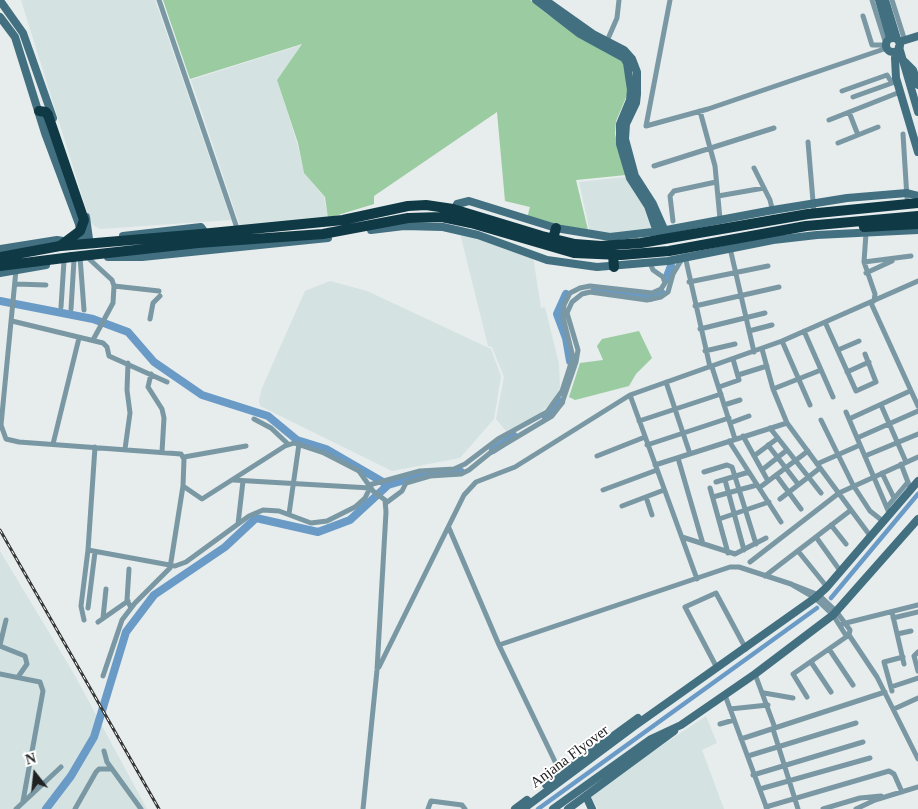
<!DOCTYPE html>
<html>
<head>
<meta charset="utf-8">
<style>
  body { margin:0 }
  #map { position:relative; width:918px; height:809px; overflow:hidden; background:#e7ecec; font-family:"Times New Roman",serif }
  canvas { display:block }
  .north { position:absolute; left:10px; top:749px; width:50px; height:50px; -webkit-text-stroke:4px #fff; paint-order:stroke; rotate:344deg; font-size:14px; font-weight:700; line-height:20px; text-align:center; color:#202122 }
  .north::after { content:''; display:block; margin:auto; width:18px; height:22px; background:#202122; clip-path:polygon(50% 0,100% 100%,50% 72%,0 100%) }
</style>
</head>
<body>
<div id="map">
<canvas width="918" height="809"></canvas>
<div class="north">N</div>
</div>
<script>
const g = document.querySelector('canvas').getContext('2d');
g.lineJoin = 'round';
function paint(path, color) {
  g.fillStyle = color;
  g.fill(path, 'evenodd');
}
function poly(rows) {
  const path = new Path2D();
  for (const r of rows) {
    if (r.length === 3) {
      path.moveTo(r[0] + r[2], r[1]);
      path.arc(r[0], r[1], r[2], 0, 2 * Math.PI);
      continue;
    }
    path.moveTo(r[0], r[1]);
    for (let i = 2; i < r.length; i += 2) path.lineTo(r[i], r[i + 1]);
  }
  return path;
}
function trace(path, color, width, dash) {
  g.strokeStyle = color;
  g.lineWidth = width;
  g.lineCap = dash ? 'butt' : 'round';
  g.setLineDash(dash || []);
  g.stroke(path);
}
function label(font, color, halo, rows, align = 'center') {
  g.font = font + ' "Times New Roman",serif';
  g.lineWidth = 4;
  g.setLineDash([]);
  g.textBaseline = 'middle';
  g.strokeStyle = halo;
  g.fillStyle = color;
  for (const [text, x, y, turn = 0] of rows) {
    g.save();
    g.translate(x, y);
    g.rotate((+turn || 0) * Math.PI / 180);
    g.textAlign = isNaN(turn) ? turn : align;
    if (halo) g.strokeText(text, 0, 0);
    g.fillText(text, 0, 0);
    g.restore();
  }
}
paint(poly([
  [21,0,155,0,231,220,100,229,94,226,90,221],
  [301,45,277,80,297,143,304,173,324,197,328,218,240,226,191,80],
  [626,177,647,207,655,230,610,236,590,232,579,182],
  [460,233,533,257,541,308,545,307,559,364,560,388,551,403,540,413,506,431,496,419,504,377,492,347,488,346],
  [330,281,367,291,491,349,501,376,494,419,460,458,392,471,260,406,259,400,262,388,305,291],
  [0,551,74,674,147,809,0,809],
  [706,716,717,743,702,750,724,809,598,809,589,794]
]), '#d4e2e2');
paint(poly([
  [163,0,530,0,547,14,622,61,627,70,627,95,616,121,615,134,626,175,576,180,588,230,527,218,530,207,505,201,497,112,374,196,374,204,328,218,325,197,304,173,298,143,277,80,302,44,190,79],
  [639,331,652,358,636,374,629,386,575,400,569,397,580,363,603,360,597,346,602,339]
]), '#9acba1');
trace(poly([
  [831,598,918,494],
  [538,809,817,608]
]), '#6a9ac6', 4.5);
trace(poly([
  [666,279,671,266],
  [595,289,650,298,661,292],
  [566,294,557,314,566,338,570,361],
  [0,301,93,319,128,332,154,362,202,395,268,416,297,440,326,449,388,485],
  [546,417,561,402],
  [493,450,514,436],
  [46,809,71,776,94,737,126,632,154,595,225,547,256,518,318,532,350,520,388,485,429,473,461,472]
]), '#6a9ac6', 8);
trace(poly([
  [159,0,238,231],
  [670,0,646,126,708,109,887,48],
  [872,0,886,44],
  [892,0,905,41],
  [863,16,872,45,886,45],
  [607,41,617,18,619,0],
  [842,91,887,75,892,83],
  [853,97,895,82],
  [700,111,715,166,720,219],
  [849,112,858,135],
  [829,120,900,92],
  [903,134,907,198],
  [808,142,814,213],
  [838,143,878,127],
  [654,166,774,128],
  [754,168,770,200,773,212],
  [718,196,764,188],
  [673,221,670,196,674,191,716,182],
  [866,233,864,262,875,294,874,301],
  [730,248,754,352],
  [685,256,710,367],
  [80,257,84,310],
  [87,257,112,280,114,286,113,303,93,340],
  [864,262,911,256],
  [16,270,1,425,6,439,19,442,181,454,184,459,183,486,202,499,285,446,294,443,324,453,359,471,373,491,385,500,386,512,377,670,363,809],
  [866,273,892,261],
  [689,282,768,266],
  [16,284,46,285],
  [114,286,159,291],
  [871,303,918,406],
  [695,306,779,287],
  [61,307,64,261],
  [71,309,74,260],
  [150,319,153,303,160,296],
  [12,321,103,343,107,347,109,356,167,382],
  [825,322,856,391,876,382,865,354],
  [700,329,765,313],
  [749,331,772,325],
  [804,331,833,397],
  [782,341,810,405],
  [762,349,773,389,787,423,871,537],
  [838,350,859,341],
  [705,351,735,344],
  [712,367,735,439],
  [847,372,869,362],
  [151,374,148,387,162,409,164,418,162,452],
  [738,375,767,366],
  [666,382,690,454],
  [719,387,739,380,733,359],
  [773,389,821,370],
  [630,395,697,579],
  [724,405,740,400],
  [881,405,906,462],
  [846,412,890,515],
  [254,419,271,428,288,444],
  [849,419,910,391],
  [821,420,853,485,870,511,884,522],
  [639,421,721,394],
  [730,423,749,416],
  [770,428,821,493],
  [743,436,768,481],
  [857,438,918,411],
  [729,441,781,522],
  [53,444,79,338],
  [647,445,729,418],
  [768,445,798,484],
  [125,449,130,413,127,390,128,363],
  [597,456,645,437],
  [754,456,778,438],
  [865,456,918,434],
  [184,457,246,446],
  [678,458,703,544],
  [817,464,860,445],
  [901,464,909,485],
  [655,465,787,423],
  [762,470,787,450],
  [704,472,727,465,732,467,756,544],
  [882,473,894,498],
  [776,475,801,509],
  [725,480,744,550],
  [716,482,749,472],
  [369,485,420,471,454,469,465,464,498,439,547,412,562,391,573,357,563,317,564,305,570,293,580,288,590,286,652,293,661,289,665,283,663,277,653,270,650,263],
  [710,488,728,553],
  [759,488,808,451],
  [603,490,657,470],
  [646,497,652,515],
  [713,497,757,485],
  [780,499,820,468],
  [386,503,402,491,406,483,430,476,461,474,469,470,490,453,552,416,562,403,576,362,578,350,567,313,572,302,582,294,590,292,647,300,661,297,668,292,673,274,682,259],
  [622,506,664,490],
  [887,507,908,482],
  [289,514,299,444],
  [719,519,769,502],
  [238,524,243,481],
  [831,525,846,544],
  [449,528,499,645,561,774],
  [682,537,735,554,766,538],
  [816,537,841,572],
  [88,550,175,566,186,562,249,516,263,510,279,511,311,523,327,521,355,507,365,498,370,488,233,480],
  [798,551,827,587],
  [750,562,839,493,918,457],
  [129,569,127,600,131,608],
  [765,576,851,510],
  [88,608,95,552],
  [892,612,904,664],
  [103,618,106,589],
  [893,618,918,612],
  [84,620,81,606,88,550,95,447],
  [98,622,128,601],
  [842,624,918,605],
  [897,634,911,631],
  [849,635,850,630,836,611,819,595,791,584,815,598,833,615,845,634,849,635,877,677,918,759],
  [0,645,6,620],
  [499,645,730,567,739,567,791,584],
  [0,646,25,656,27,664,18,677],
  [829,649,853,685],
  [918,652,914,656,918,671],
  [811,662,831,692],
  [379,667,464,495,476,482,515,467,630,395,782,341,918,281],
  [717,668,685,607,716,593,746,649],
  [0,674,40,682,43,691,23,801],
  [755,674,775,728],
  [103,676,122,620,135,603,170,568,183,486],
  [891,687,918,678],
  [892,691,884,662,903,657],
  [764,693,793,698],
  [725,695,767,809],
  [807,697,793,674,849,635],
  [730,709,768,705],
  [894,709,918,698],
  [720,724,734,720],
  [773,729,798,809],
  [741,739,885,692],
  [104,751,107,762,141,809],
  [748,756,856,723],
  [753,775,863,742],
  [760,789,870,758],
  [766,807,889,771,894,774,902,792],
  [16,809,61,767],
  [75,809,96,772,99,769,111,769],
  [428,809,431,801,462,805,465,809],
  [823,809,860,798,881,796],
  [856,809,875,800,918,787]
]), '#7a98a4', 5);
trace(poly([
  [536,0,580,34,624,58,627,63,631,90,630,100,620,124,620,144,630,178,648,206,657,232],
  [545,0,593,34,624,50,632,59,637,72,637,94,636,103,626,124,625,139,635,176,653,204,665,231],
  [879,0,890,38],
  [885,0,897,39],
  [1,2,23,33,53,118],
  [0,17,15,37,45,133,79,224,81,239],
  [893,45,7],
  [899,42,918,36],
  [899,47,918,112],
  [895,58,896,78,918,152],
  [905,62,913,70,918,85],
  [453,213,457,204,469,201,556,228,610,237,661,231,773,210,847,198,907,193,918,196],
  [86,217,89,239],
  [371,230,404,226,443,227,478,235,547,260,597,267,668,261,773,240,817,235,918,230],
  [123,236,201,227,206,234],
  [0,249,57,240,69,242],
  [108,257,142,257,328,238],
  [0,273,46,265],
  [546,785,638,718],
  [586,796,592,809],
  [515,809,527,800],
  [523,809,633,727,815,598,827,587,918,481],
  [553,809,651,739,681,725,755,674,833,615,918,519],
  [568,809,674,731]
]), '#427081', 8);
trace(poly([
  [39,111,46,112,48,115],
  [864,227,918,224],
  [201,234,343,220,408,206,426,205,453,209,542,236,575,244,601,246,641,243,808,214,918,203],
  [553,239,556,228],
  [198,243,323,234,408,218,442,217,471,223,574,253,621,255,669,251,806,226,918,216],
  [613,255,614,267],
  [0,257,60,246],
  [0,266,72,257]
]), '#103946', 10);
const rail = poly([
  [0,530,159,809]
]);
trace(rail, '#363838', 3);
trace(rail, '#fff', 1, [4]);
trace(poly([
  [48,115,84,220,80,231,60,246],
  [61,246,201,234],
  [72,257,198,243]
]), '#103946', 10);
label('15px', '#202122', '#fff', [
  ["Anjana Flyover",570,757,-37]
]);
</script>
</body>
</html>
